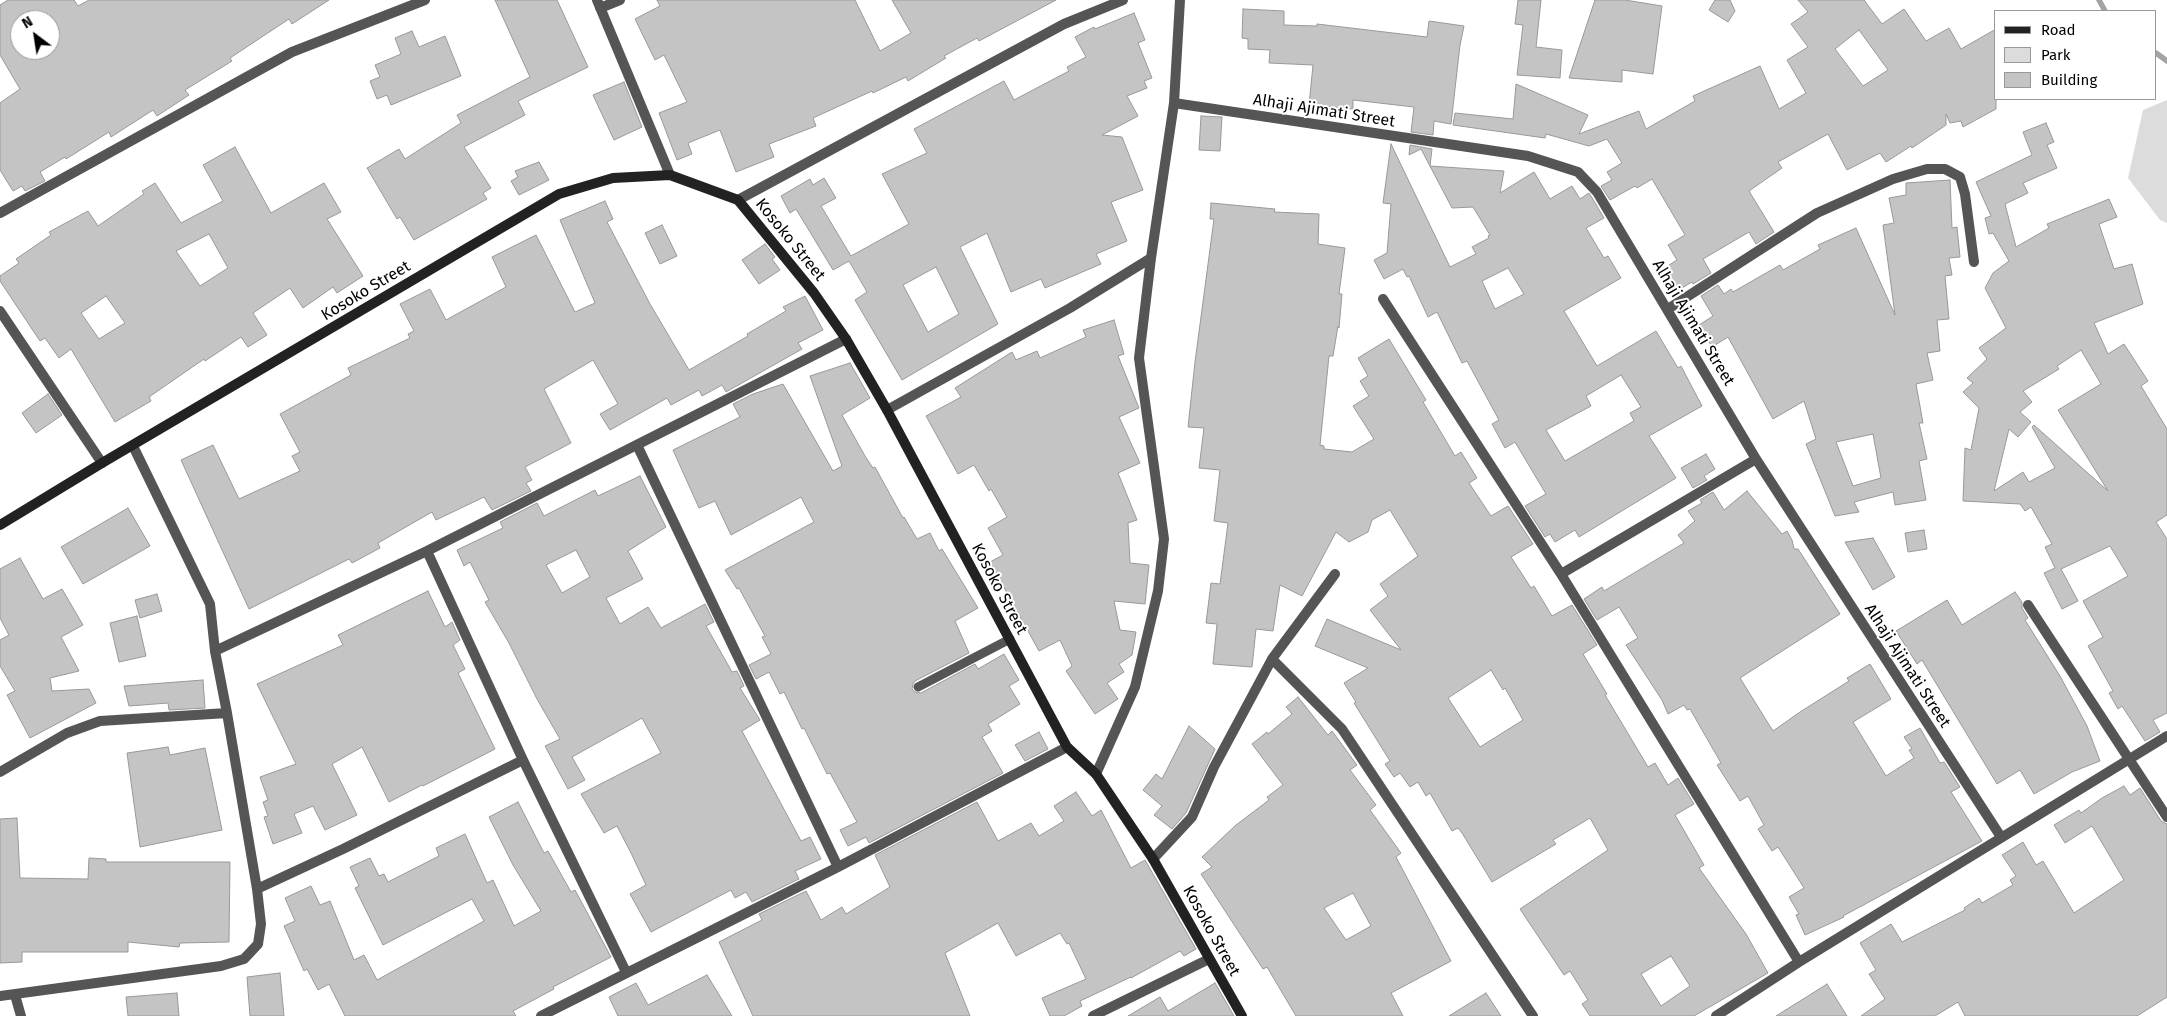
<!DOCTYPE html>
<html>
<head>
<meta charset="utf-8">
<style>
  body { margin:0 }
  #map { position:relative; width:2167px; height:1016px; overflow:hidden; background:#fff; font-family:"Fira Sans",sans-serif }
  canvas { display:block }
  .legend { position:absolute; left:1994px; top:10px; width:162px; height:90px; box-sizing:border-box; background:#fff; border:1px solid #999; margin:0; padding:6px 9px; list-style:none; font-size:15px; color:#000 }
  .legend li { display:flex; align-items:center; gap:10px; height:25px }
  .legend b { width:25px; border:1px solid #999 }
  .north { position:absolute; left:10px; top:10px; width:50px; height:50px; box-sizing:border-box; background:#fff; border:1px solid #999; border-radius:50%; rotate:329deg; font-size:14px; font-weight:700; line-height:20px; text-align:center; color:#000 }
  .north::after { content:''; display:block; margin:auto; width:18px; height:22px; background:#000; clip-path:polygon(50% 0,100% 100%,50% 72%,0 100%) }
</style>
</head>
<body>
<div id="map">
<canvas width="2167" height="1016"></canvas>
<ul class="legend">
<li><b style="height:6px;background:#222"></b>Road</li>
<li><b style="height:14px;background:#dcdcdc"></b>Park</li>
<li><b style="height:14px;background:#c4c4c4"></b>Building</li>
</ul>
<div class="north">N</div>
</div>
<script>
const g = document.querySelector('canvas').getContext('2d');
g.lineJoin = 'round';
function paint(path, color) {
  g.fillStyle = color;
  g.fill(path, 'evenodd');
}
function poly(rows) {
  const path = new Path2D();
  for (const r of rows) {
    path.moveTo(r[0], r[1]);
    for (let i = 2; i < r.length; i += 2) path.lineTo(r[i], r[i + 1]);
  }
  return path;
}
function trace(path, color, width, dash) {
  g.strokeStyle = color;
  g.lineWidth = width;
  g.lineCap = dash ? 'butt' : 'round';
  g.setLineDash(dash || []);
  g.stroke(path);
}
function label(font, color, halo, rows, align = 'center') {
  g.font = font + ' "Fira Sans",sans-serif';
  g.lineWidth = 4;
  g.setLineDash([]);
  g.textBaseline = 'middle';
  g.strokeStyle = halo;
  g.fillStyle = color;
  for (const [text, x, y, turn = 0] of rows) {
    g.save();
    g.translate(x, y);
    g.rotate((+turn || 0) * Math.PI / 180);
    g.textAlign = isNaN(turn) ? turn : align;
    if (halo) g.strokeText(text, 0, 0);
    g.fillText(text, 0, 0);
    g.restore();
  }
}
paint(poly([
  [2167,100,2167,223,2160,220,2128,178,2143,110]
]), '#dcdcdc');
trace(poly([
  [2099,0,2105,11],
  [2156,53,2167,61]
]), '#a3a3a3', 5.5);
const building = poly([
  [8,0,74,0,78,6,89,0,329,0,292,24,289,19,230,58,232,61,185,90,189,95,157,116,153,110,111,137,109,132,66,159,65,157,40,172,45,181,25,191,22,186,13,191,0,170,0,103,20,89,0,55,0,5,8,0],
  [20,20,50,20,50,50,20,50,20,20],
  [495,0,557,0,588,67,518,101,525,115,464,147,491,188,483,193,487,199,414,240,400,217,397,219,367,168,399,149,405,159,461,123,457,115,530,77,495,0],
  [657,0,855,0,880,51,911,33,892,0,1056,0,979,41,977,38,944,56,946,58,908,81,906,77,873,93,872,91,813,118,816,126,769,144,774,157,736,172,720,130,688,143,692,154,677,160,659,113,687,102,664,55,655,60,635,19,660,6,657,0],
  [1518,0,1541,0,1536,47,1562,50,1560,78,1517,75,1523,25,1515,24,1518,0],
  [1595,0,1625,0,1662,6,1653,74,1622,70,1622,82,1569,78,1595,0],
  [1715,0,1730,0,1735,11,1728,22,1709,10,1715,0],
  [1798,0,1864,0,1882,24,1904,9,1926,41,1949,28,1961,49,1996,29,1996,109,1963,127,1961,121,1950,123,1946,114,1946,125,1912,148,1911,146,1886,162,1880,153,1847,170,1828,134,1778,162,1782,168,1749,191,1774,232,1756,244,1749,232,1703,259,1711,273,1693,284,1692,282,1677,291,1663,269,1677,260,1668,245,1685,235,1652,179,1637,188,1635,186,1610,200,1601,186,1612,180,1607,172,1622,163,1607,139,1589,146,1546,134,1545,138,1453,125,1455,113,1513,119,1516,84,1588,115,1579,134,1639,111,1646,129,1695,101,1693,96,1760,66,1779,109,1806,93,1787,60,1808,47,1791,24,1808,12,1798,0],
  [1859,30,1888,70,1863,86,1835,49,1859,30],
  [1243,9,1284,11,1284,25,1317,26,1317,24,1427,37,1429,21,1464,26,1460,45,1451,124,1434,121,1433,135,1411,132,1414,107,1353,100,1353,109,1309,105,1313,65,1269,63,1270,50,1248,49,1248,39,1242,38,1243,9],
  [1134,13,1145,40,1138,43,1152,78,1144,81,1147,88,1127,96,1138,116,1102,135,1122,137,1143,190,1111,202,1127,241,1096,254,1101,264,1045,288,1041,279,1011,292,987,233,960,247,998,324,902,380,855,300,867,292,849,261,833,270,796,209,790,213,781,196,810,179,813,185,824,178,836,198,821,206,851,256,909,224,882,174,927,153,914,129,1004,81,1014,100,1069,71,1067,67,1086,57,1075,37,1094,27,1095,29,1134,13],
  [936,267,959,314,928,332,903,285,936,267],
  [412,31,419,47,445,36,461,76,391,105,387,95,377,99,370,81,380,77,375,65,401,54,395,38,412,31],
  [624,82,642,127,614,140,593,95,624,82],
  [1201,116,1222,117,1220,151,1199,150,1201,116],
  [2046,123,2054,142,2047,145,2057,168,2023,183,2028,193,2005,204,2016,247,2049,228,2047,224,2109,199,2117,217,2099,224,2114,269,2132,264,2143,304,2094,323,2108,354,2124,344,2148,381,2141,386,2167,429,2167,515,2156,522,2167,539,2167,713,2153,720,2160,732,2145,741,2122,706,2118,709,2109,693,2113,691,2088,646,2103,637,2083,601,2128,576,2110,546,2061,569,2078,601,2062,609,2044,573,2055,568,2045,547,2052,544,2031,507,2025,511,2020,504,1963,501,1965,448,1971,450,1979,408,1963,392,1973,383,1967,378,1987,359,1979,348,2006,328,1985,288,1993,273,2009,261,1993,233,1989,234,1985,218,1991,216,1976,182,2032,155,2023,132,2046,123],
  [2081,350,2101,384,2058,410,2108,491,2034,425,2032,427,2055,468,2029,482,2023,472,1994,491,2009,429,2018,437,2031,422,2020,412,2032,402,2023,391,2059,369,2057,366,2081,350],
  [1391,144,1450,267,1476,254,1472,247,1489,238,1488,236,1490,235,1473,207,1452,208,1421,149,1409,155,1410,145,1432,149,1430,166,1504,171,1500,193,1534,172,1550,199,1572,186,1580,199,1589,193,1591,196,1604,218,1586,228,1604,258,1608,256,1621,278,1564,311,1597,366,1656,331,1678,368,1681,366,1702,406,1649,436,1676,478,1579,537,1575,530,1555,542,1550,534,1545,537,1525,506,1546,494,1515,442,1505,448,1492,424,1499,420,1467,361,1462,363,1437,312,1428,317,1409,276,1407,277,1403,269,1384,279,1374,260,1387,253,1391,204,1383,203,1391,144],
  [1508,268,1524,294,1495,309,1482,281,1508,268],
  [1621,375,1641,407,1630,413,1634,421,1565,461,1546,430,1591,406,1586,396,1621,375],
  [235,147,271,213,324,183,341,212,327,219,363,276,337,293,333,287,303,308,290,288,253,313,267,335,248,347,241,337,205,361,204,359,149,397,151,401,115,422,71,349,59,358,45,338,40,341,0,281,0,276,19,263,16,259,51,235,49,232,88,211,98,226,144,194,142,191,155,183,181,223,223,201,203,165,235,147],
  [209,234,228,268,200,286,176,251,209,234],
  [106,296,125,323,99,339,81,313,106,296],
  [539,162,549,180,519,195,511,181,518,177,515,171,539,162],
  [1950,180,1952,228,1957,227,1960,257,1949,258,1952,275,1945,276,1949,319,1937,320,1940,351,1927,353,1933,380,1916,384,1923,423,1919,423,1927,459,1919,461,1926,500,1895,505,1893,492,1854,502,1859,512,1835,516,1806,444,1816,439,1804,401,1773,419,1728,337,1712,347,1699,325,1713,316,1701,296,1718,285,1724,294,1731,289,1733,292,1780,265,1783,270,1820,249,1818,245,1856,228,1895,315,1883,225,1894,223,1889,198,1906,195,1906,183,1950,180],
  [1873,434,1881,478,1853,486,1836,442,1873,434],
  [605,201,613,219,607,222,650,304,689,370,748,336,747,334,786,311,783,307,805,296,823,330,798,343,802,349,726,392,722,385,702,396,699,390,671,405,667,398,610,430,600,414,618,404,593,360,544,389,571,443,525,467,532,480,526,483,531,491,492,510,484,497,436,520,432,512,378,543,380,548,352,563,349,559,249,609,181,460,213,445,239,499,300,471,292,456,300,452,280,414,351,375,348,368,410,338,408,334,414,331,400,304,430,289,446,320,506,287,492,257,536,235,575,312,595,303,560,220,605,201],
  [1211,203,1275,209,1274,212,1319,214,1318,244,1345,248,1339,294,1342,294,1339,328,1338,326,1333,356,1329,356,1320,445,1324,446,1324,449,1352,452,1374,439,1353,406,1369,396,1360,381,1368,376,1358,358,1389,339,1426,400,1423,402,1455,456,1461,452,1477,478,1469,483,1491,516,1508,506,1533,544,1511,557,1531,588,1534,586,1552,616,1572,605,1597,645,1583,654,1607,694,1605,695,1648,767,1655,763,1668,785,1678,778,1694,804,1675,815,1704,865,1699,868,1746,934,1768,973,1694,1016,1590,1016,1582,1004,1588,1000,1570,971,1564,975,1520,909,1608,850,1590,818,1553,840,1556,844,1492,882,1462,833,1458,828,1452,831,1430,793,1426,796,1418,782,1410,787,1400,773,1394,777,1385,764,1390,761,1354,703,1356,702,1344,683,1368,668,1315,646,1327,619,1401,650,1370,610,1388,596,1380,584,1418,556,1390,510,1372,520,1368,532,1349,542,1336,532,1302,596,1280,585,1273,631,1256,629,1252,667,1213,664,1217,624,1206,623,1211,583,1220,584,1228,523,1214,521,1220,470,1199,468,1204,428,1188,427,1195,362,1214,219,1210,219,1211,203],
  [1491,670,1503,690,1505,688,1523,720,1480,747,1448,698,1491,670],
  [1671,956,1690,986,1661,1006,1641,974,1671,956],
  [662,225,677,256,660,264,645,233,662,225],
  [765,244,775,257,772,259,780,270,759,284,742,260,765,244],
  [1114,320,1124,354,1118,356,1139,408,1119,417,1140,463,1118,473,1137,520,1128,523,1130,563,1149,565,1145,604,1114,601,1120,630,1136,632,1132,655,1119,664,1124,672,1107,683,1118,699,1095,714,1066,671,1072,666,1060,640,1039,651,990,562,1003,555,988,528,1007,517,991,489,989,491,974,465,958,474,926,416,961,397,955,388,1012,352,1016,360,1037,351,1040,358,1086,337,1083,330,1114,320],
  [850,363,870,398,842,415,865,456,873,468,875,467,903,518,904,517,917,539,930,533,939,551,942,549,978,608,955,621,969,653,915,681,913,684,912,689,915,692,921,693,975,664,978,669,1004,654,1019,680,1009,686,1020,704,988,724,992,731,982,737,1003,773,869,843,866,837,848,846,840,830,857,822,830,773,827,774,804,728,802,729,784,692,780,694,769,672,756,679,749,665,771,654,762,637,765,636,739,588,737,589,725,570,814,522,801,497,731,535,715,501,699,508,673,450,740,417,733,404,753,394,783,384,833,471,842,466,810,376,850,363],
  [48,394,62,415,36,433,22,413,48,394],
  [1706,454,1715,469,1704,476,1707,480,1693,488,1681,468,1706,454],
  [640,476,666,527,628,551,643,579,606,598,620,624,648,607,661,628,705,604,714,622,706,626,732,672,737,671,744,686,740,688,760,720,742,731,801,841,810,837,821,859,795,871,799,879,752,902,746,892,735,898,731,890,651,932,630,894,646,885,631,853,617,826,604,833,581,794,661,753,642,718,572,757,585,780,568,789,545,746,560,739,537,699,509,643,485,602,489,600,470,562,464,566,457,550,503,528,500,522,537,503,544,516,595,490,598,496,640,476],
  [576,550,590,577,562,593,546,565,576,550],
  [1747,491,1782,534,1787,531,1792,540,1794,549,1798,549,1840,614,1740,678,1773,731,1800,712,1849,681,1847,678,1870,664,1891,699,1853,722,1886,776,1914,758,1909,750,1912,749,1904,737,1920,728,1940,763,1944,762,1960,787,1951,792,1982,841,1843,916,1844,917,1805,935,1796,915,1799,914,1789,897,1804,888,1778,847,1772,851,1758,829,1764,825,1748,796,1740,801,1717,765,1721,763,1690,709,1687,710,1684,705,1668,714,1662,700,1626,645,1638,638,1619,607,1597,620,1584,599,1602,587,1604,591,1684,543,1678,535,1695,521,1688,511,1702,503,1700,500,1713,492,1724,510,1747,491],
  [128,508,150,546,83,584,61,547,128,508],
  [1924,530,1927,549,1908,552,1905,533,1924,530],
  [1873,538,1895,577,1873,590,1845,542,1873,538],
  [20,558,43,599,62,589,83,625,61,637,79,671,50,678,52,691,89,689,96,703,30,738,7,695,15,691,0,666,0,640,9,635,0,618,0,569,20,558],
  [428,591,445,627,452,622,460,640,453,645,465,669,458,673,495,749,423,786,422,785,389,802,362,747,332,764,357,815,325,830,313,806,294,814,302,833,273,844,264,817,268,816,263,802,268,800,260,777,296,764,257,684,343,645,338,635,428,591],
  [2015,592,2022,602,2022,608,2028,618,2025,620,2060,676,2087,726,2100,761,2072,772,2034,794,2020,770,1997,784,1922,660,1917,664,1896,631,1947,600,1962,625,2015,592],
  [157,594,162,611,140,618,135,600,157,594],
  [137,616,146,656,119,662,110,623,137,616],
  [203,680,205,708,169,710,168,703,129,706,124,686,203,680],
  [1298,697,1328,735,1332,731,1357,765,1350,770,1376,805,1370,810,1401,853,1396,857,1451,961,1391,993,1403,1016,1296,1016,1267,967,1263,969,1201,874,1212,867,1202,857,1236,825,1269,800,1267,797,1283,785,1252,744,1267,732,1268,734,1292,714,1286,707,1298,697],
  [1353,893,1371,926,1346,940,1324,908,1353,893],
  [1189,726,1215,749,1186,813,1172,829,1154,815,1162,806,1143,790,1156,774,1162,779,1189,726],
  [1039,732,1048,749,1025,761,1015,745,1039,732],
  [168,747,170,755,205,748,222,830,140,847,127,753,168,747],
  [2124,786,2130,795,2140,788,2161,821,2167,824,2167,997,2137,1016,1965,1016,1958,1002,1935,1016,1861,1016,1885,999,1869,974,1876,970,1860,943,1891,924,1902,942,1965,910,1964,908,1979,898,1982,903,2013,885,2010,880,2016,876,2002,855,2023,842,2036,865,2043,861,2074,913,2124,880,2092,826,2065,843,2054,825,2079,810,2081,813,2102,798,2124,786],
  [1076,792,1092,816,1101,810,1131,868,1145,860,1196,949,1184,956,1180,951,1131,978,1131,977,1080,1001,1082,1006,1064,1016,1050,1016,1042,998,1086,979,1069,943,1067,944,1060,933,1016,956,998,923,945,953,970,1016,753,1016,719,942,762,920,759,914,806,891,821,920,842,907,846,914,890,887,875,855,977,802,998,841,1031,823,1039,836,1064,821,1054,806,1076,792],
  [518,802,544,853,548,851,571,892,575,890,611,957,553,987,554,989,513,1011,516,1016,345,1016,329,984,318,990,307,969,304,971,284,926,295,921,285,898,311,886,320,905,330,901,354,960,364,955,377,980,484,921,472,899,383,945,355,888,359,886,350,867,370,858,379,876,384,874,388,882,439,856,436,848,465,834,487,883,493,880,514,926,541,911,513,865,489,817,518,802],
  [17,818,20,878,88,879,89,858,106,859,106,862,230,862,229,942,180,943,179,947,128,942,128,952,22,952,22,962,0,963,0,819,17,818],
  [280,973,284,1016,250,1016,247,977,280,973],
  [707,975,732,1016,618,1016,609,997,636,983,648,1005,707,975],
  [1215,983,1234,1016,1128,1016,1160,997,1168,1011,1215,983],
  [1827,984,1847,1016,1776,1016,1808,996,1827,984],
  [177,993,179,1016,128,1016,126,997,177,993],
  [1486,993,1501,1016,1449,1016,1486,993]
]);
paint(building, '#c4c4c4');
trace(building, '#999', 1);
trace(poly([
  [918,687,1010,639]
]), '#555', 9);
trace(poly([
  [597,0,670,175],
  [600,8,620,0],
  [1174,103,1528,156,1578,172,1597,192,1756,459,2001,837],
  [738,200,1064,24,1123,0],
  [0,213,292,52,425,0],
  [1383,299,1561,574,1799,962],
  [1668,309,1817,213,1893,179,1927,169,1945,169,1960,177,1965,194,1974,262],
  [0,311,102,463],
  [887,410,1070,308,1151,258],
  [637,445,838,867],
  [427,551,523,760,626,972],
  [1561,574,1756,459],
  [2028,605,2167,817],
  [215,651,427,551,846,339],
  [1272,659,1342,729,1533,1016],
  [0,772,67,733,100,721,227,713],
  [1096,774,1135,687,1158,591,1164,539,1139,358,1151,258,1174,103,1180,0],
  [1153,859,1192,817,1214,767,1272,659,1335,574],
  [257,889,343,849,523,760],
  [15,995,21,1016],
  [0,996,221,966,244,959,258,944,261,924,257,889,227,713,215,651,210,604,133,446],
  [541,1016,838,867,1067,747],
  [1093,1016,1209,959],
  [1716,1016,1799,962,2167,736]
]), '#555', 10);
trace(poly([
  [0,525,102,463,559,194,613,178,670,175,738,200,814,293,846,339,887,410,1067,747,1096,774,1153,859,1242,1016]
]), '#222', 10);
label('16px', '#000', '#fff', [
  ["Alhaji Ajimati Street",1324,111,9],
  ["Kosoko Street",790,240,51],
  ["Kosoko Street",366,291,-31],
  ["Alhaji Ajimati Street",1693,323,59],
  ["Kosoko Street",999,589,62],
  ["Alhaji Ajimati Street",1907,666,57],
  ["Kosoko Street",1211,931,61]
]);
</script>
</body>
</html>
